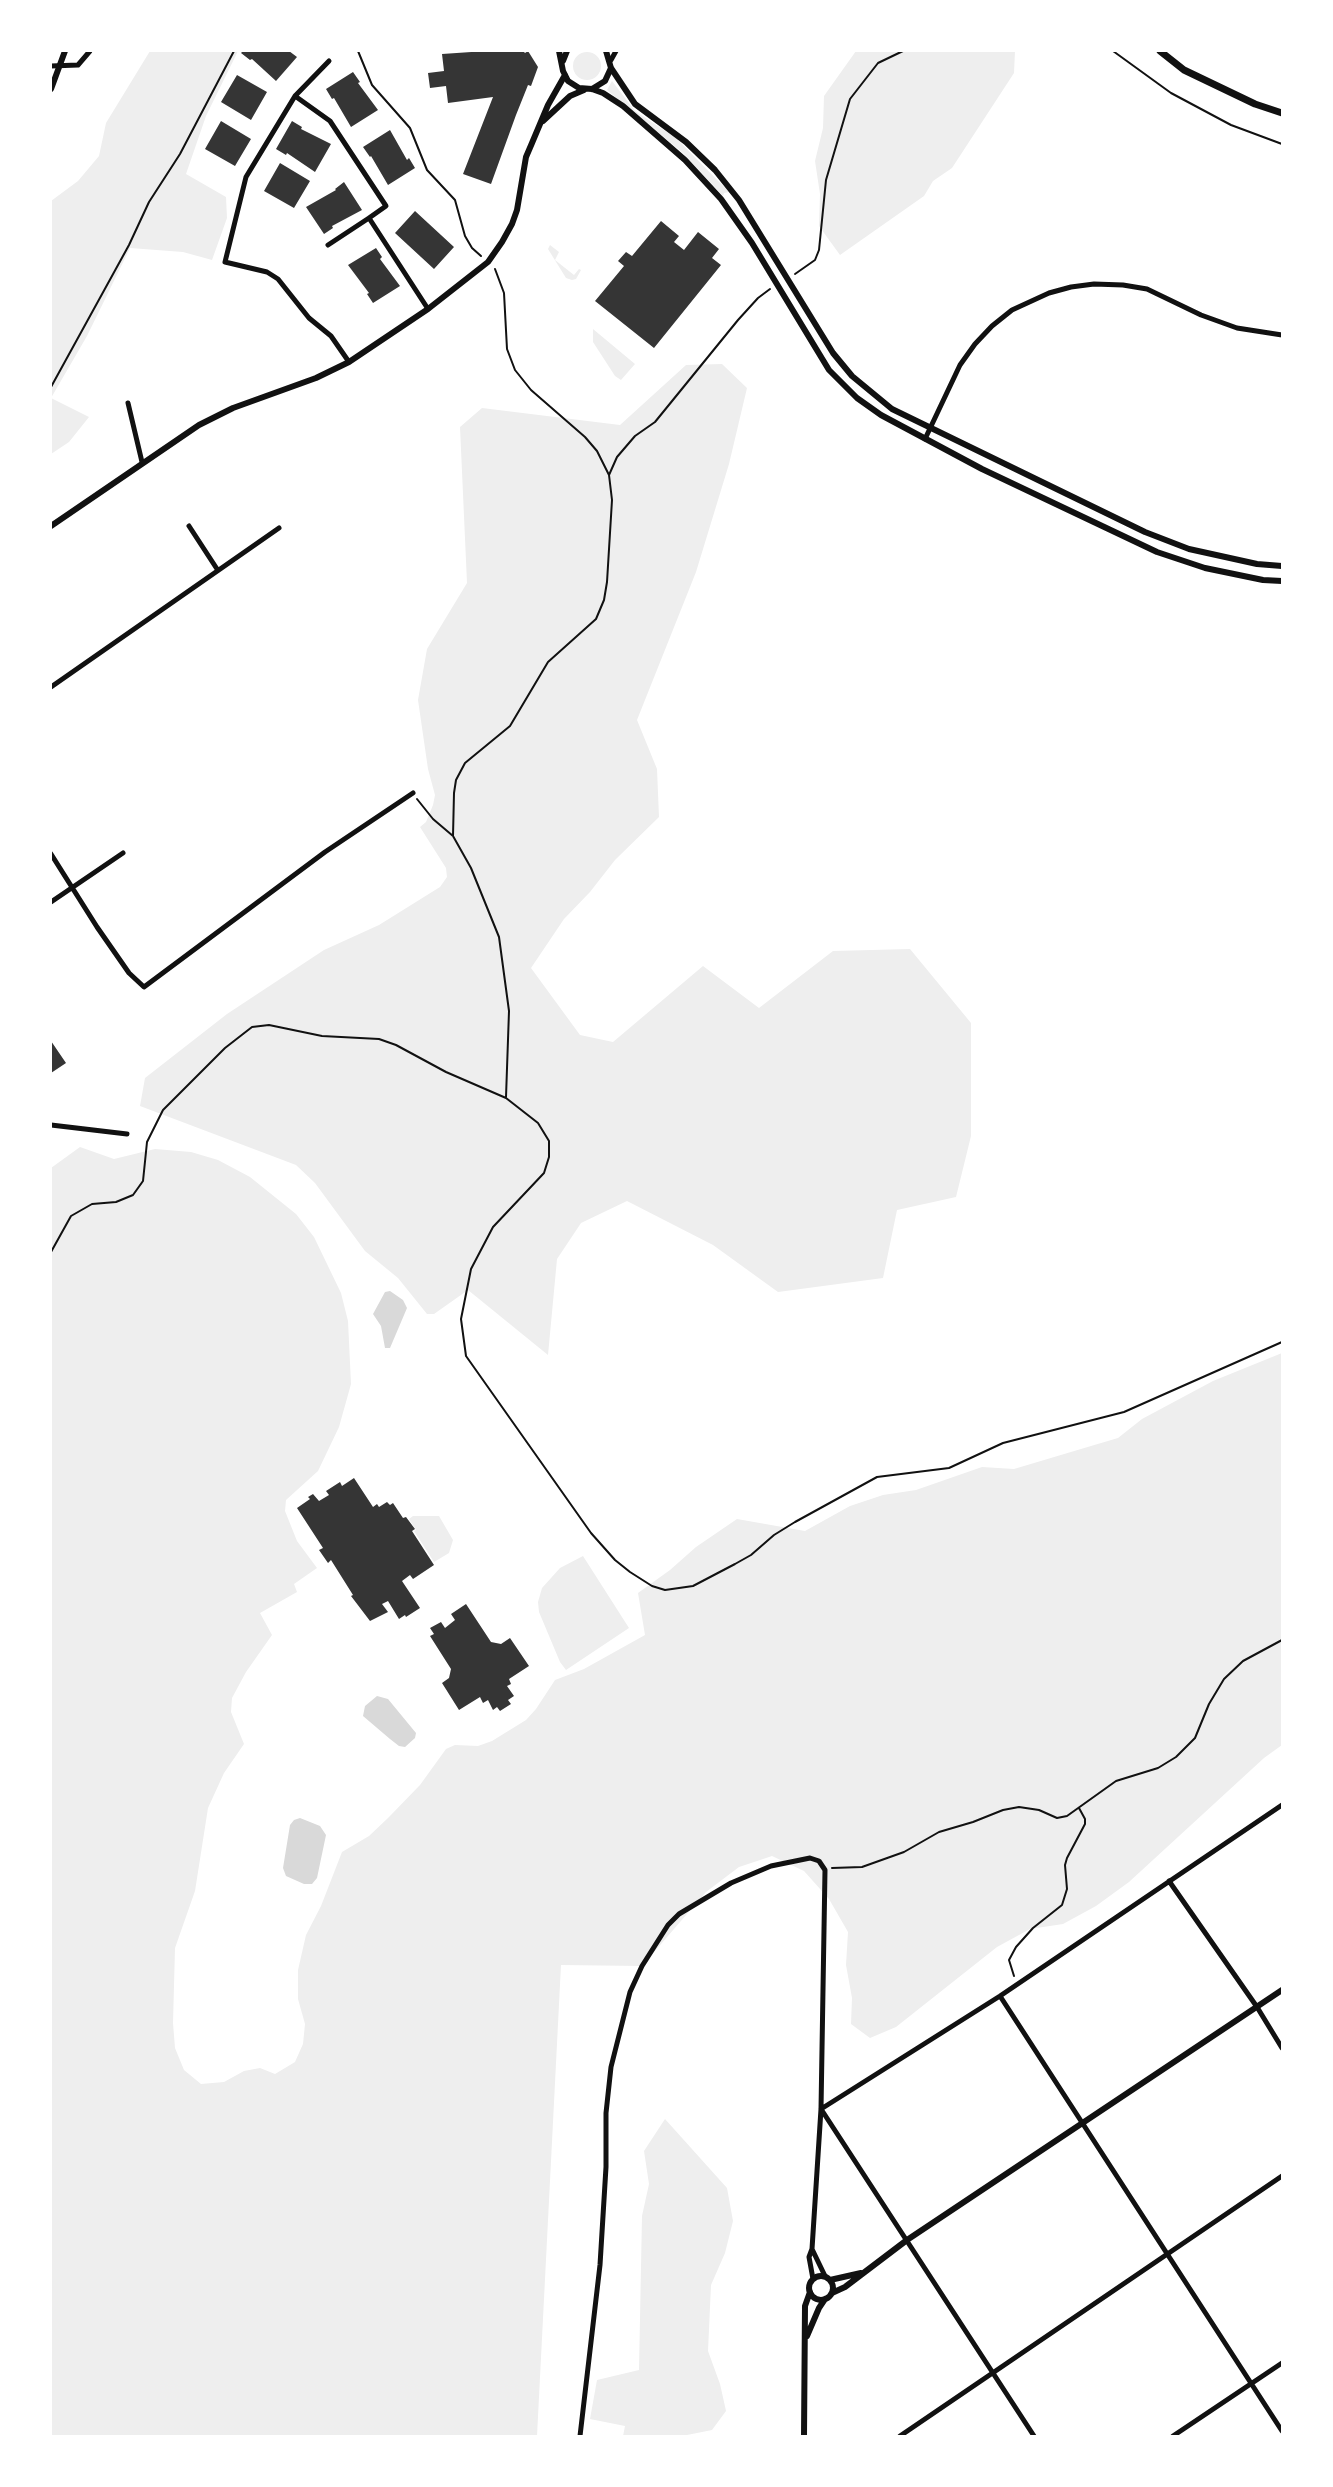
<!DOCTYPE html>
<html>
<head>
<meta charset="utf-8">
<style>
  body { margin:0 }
  #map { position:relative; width:1333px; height:2487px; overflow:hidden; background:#fff; font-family:Rubik,sans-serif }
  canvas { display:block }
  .frame { position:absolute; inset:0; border:52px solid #fff; pointer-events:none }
</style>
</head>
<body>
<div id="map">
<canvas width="1333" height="2487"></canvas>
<div class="frame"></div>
</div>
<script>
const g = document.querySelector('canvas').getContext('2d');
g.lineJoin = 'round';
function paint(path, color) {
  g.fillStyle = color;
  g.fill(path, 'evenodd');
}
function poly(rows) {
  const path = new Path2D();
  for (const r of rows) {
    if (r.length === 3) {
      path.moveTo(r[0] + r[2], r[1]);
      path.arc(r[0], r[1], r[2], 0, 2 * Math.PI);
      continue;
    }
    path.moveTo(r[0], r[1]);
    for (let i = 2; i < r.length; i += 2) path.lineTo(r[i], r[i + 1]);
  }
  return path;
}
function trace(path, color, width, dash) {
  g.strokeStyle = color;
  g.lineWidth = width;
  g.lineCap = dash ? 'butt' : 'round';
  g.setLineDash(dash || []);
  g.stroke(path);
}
paint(poly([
  [150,51,238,51,206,116,186,174,226,197,227,218,212,260,183,252,130,248,87,336,51,398,89,417,69,442,51,454,51,201,78,181,99,156,106,123],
  [856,51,1015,51,1014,73,952,168,933,181,924,196,840,255,819,226,820,194,815,161,823,128,824,96],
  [587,66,14],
  [612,81,635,111,676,138,729,192,724,193,723,196,683,153,607,90],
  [550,245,559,252,555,260,574,275,579,269,581,270,576,279,572,280,566,278,548,249],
  [593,329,635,364,621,380,615,376,593,342],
  [722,364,747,388,729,464,696,572,637,720,657,769,659,817,615,860,590,892,564,919,531,968,580,1035,613,1042,703,966,759,1008,833,951,910,949,971,1023,971,1136,956,1197,897,1210,883,1278,778,1292,713,1245,627,1201,581,1223,557,1259,548,1355,468,1290,434,1314,427,1314,398,1278,365,1251,315,1183,296,1165,140,1106,145,1078,227,1014,324,950,379,925,440,887,447,877,446,868,420,827,426,822,433,805,435,795,428,769,418,700,427,649,467,583,460,427,482,408,620,425,686,365],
  [80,1147,114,1159,155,1149,191,1152,218,1160,250,1177,296,1214,314,1237,341,1293,348,1321,351,1384,339,1427,318,1471,286,1500,285,1511,297,1541,317,1568,294,1584,297,1592,260,1613,272,1635,246,1672,232,1698,231,1712,244,1744,224,1773,208,1808,195,1891,175,1948,173,2023,175,2048,184,2070,201,2084,224,2082,244,2071,260,2068,275,2074,295,2062,303,2044,305,2024,298,1999,298,1970,306,1935,321,1906,342,1852,369,1836,388,1818,420,1785,446,1749,455,1745,478,1746,492,1741,526,1720,536,1709,555,1680,584,1669,645,1635,638,1593,670,1570,696,1547,737,1519,805,1531,850,1506,883,1495,916,1490,982,1467,1014,1469,1091,1446,1118,1438,1142,1419,1213,1381,1282,1353,1282,1745,1264,1758,1129,1882,1096,1906,1063,1924,1030,1929,997,1947,896,2027,870,2038,851,2024,852,1998,846,1965,848,1932,829,1899,804,1871,772,1856,739,1867,706,1892,642,1966,561,1965,537,2436,51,2436,51,1168],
  [413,1516,439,1516,453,1540,449,1553,434,1562,414,1531,416,1530,409,1519],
  [583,1556,629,1628,566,1670,560,1662,539,1612,538,1602,542,1588,560,1568],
  [665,2119,727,2188,733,2221,725,2253,711,2285,708,2351,720,2384,726,2411,712,2430,682,2436,623,2436,625,2426,590,2419,597,2380,639,2370,642,2216,649,2184,644,2151]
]), '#eee');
paint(poly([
  [390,1291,403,1300,407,1308,390,1348,385,1348,381,1326,373,1314,385,1292],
  [377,1696,388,1699,416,1733,415,1738,405,1747,399,1746,390,1739,363,1716,365,1706],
  [300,1818,320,1826,326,1835,317,1878,312,1884,304,1884,286,1876,283,1868,290,1825,294,1820]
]), '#d9d9d9');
paint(poly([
  [243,51,289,51,297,57,276,81,252,59,250,60,241,53],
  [486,51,523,51,525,53,528,51,538,67,531,86,528,85,516,115,491,184,463,174,493,97,448,103,446,86,430,88,428,73,444,71,442,54],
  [353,72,360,82,358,83,378,110,351,127,334,98,332,99,326,89],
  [237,75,267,92,251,120,221,102],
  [221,121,251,139,235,166,205,149],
  [292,121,302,127,301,129,331,144,315,172,287,153,286,155,276,149],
  [390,130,407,160,409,158,415,168,388,185,371,156,370,157,363,147],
  [280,163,310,181,294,208,264,191],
  [344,182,362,210,332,226,333,228,324,234,306,207,336,190,335,189],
  [415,211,454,247,434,269,395,233],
  [661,221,679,236,674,242,684,250,698,232,719,249,712,258,721,265,654,348,595,301,624,266,618,261,626,252,632,256],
  [376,248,382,257,380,259,400,286,373,303,367,294,369,293,348,265],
  [51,1041,66,1063,51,1073],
  [354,1478,373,1507,377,1504,379,1507,387,1502,390,1505,393,1503,403,1518,406,1517,415,1529,412,1531,434,1565,413,1579,410,1575,402,1581,420,1608,406,1617,405,1615,399,1619,388,1601,382,1604,388,1612,370,1621,351,1596,353,1595,331,1560,328,1563,319,1550,323,1548,297,1508,310,1499,308,1497,313,1494,319,1501,329,1495,326,1491,340,1482,342,1486],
  [466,1604,491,1642,501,1644,510,1638,529,1666,509,1679,511,1684,507,1686,514,1696,508,1700,511,1704,500,1711,497,1707,493,1710,488,1700,483,1703,480,1697,459,1710,442,1683,449,1678,451,1669,430,1636,434,1634,430,1628,441,1622,445,1628,455,1620,451,1614]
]), '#353535');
trace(poly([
  [358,51,372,85,410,128,427,170,455,200,465,236,472,248,481,256],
  [1113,51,1171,93,1231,125,1282,144],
  [495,269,504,293,507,349,515,370,531,390,585,437,597,451,609,475],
  [795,274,815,260,819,250,826,180,850,99,878,63,903,51],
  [51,387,129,245,149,202,180,154,234,51],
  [417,799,433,819,453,836,471,868,499,937,509,1011,506,1097],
  [453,836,454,793,456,780,465,763,510,726,548,662,596,619,604,600,607,582,612,500,609,475,617,457,635,436,655,422,738,320,758,298,770,289],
  [51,1252,71,1216,92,1204,116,1202,133,1195,143,1181,147,1142,163,1110,225,1048,252,1027,269,1025,322,1036,379,1039,396,1045,446,1072,506,1098,538,1123,549,1141,549,1157,544,1173,493,1227,471,1269,461,1319,466,1356,591,1533,615,1560,630,1572,652,1586,665,1590,693,1586,735,1564,751,1555,774,1535,795,1522,877,1477,949,1468,1003,1443,1124,1412,1282,1342],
  [832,1868,862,1867,904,1852,939,1832,973,1822,1003,1810,1019,1807,1039,1810,1057,1818,1067,1816,1116,1781,1158,1768,1176,1757,1195,1738,1209,1704,1224,1679,1243,1661,1282,1640],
  [1014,1976,1009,1960,1016,1947,1033,1928,1062,1905,1067,1889,1065,1865,1067,1858,1085,1824,1085,1819,1079,1808]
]), '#111', 2);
trace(poly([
  [611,60,616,51],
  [329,61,295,96,246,177,225,262,267,272,278,279,309,318,331,336,349,362],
  [51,66,78,65,90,51],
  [295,96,330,121,386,206,369,218,428,309],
  [328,245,369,218],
  [128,403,142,462],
  [925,439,960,365,975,344,992,326,1012,310,1049,293,1071,287,1094,284,1123,285,1147,289,1201,315,1237,328,1282,335],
  [189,526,217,569],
  [51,687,279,528],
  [51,854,97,927,129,973,144,987,325,852,413,793],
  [51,902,123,853],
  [51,1125,127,1134],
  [1169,1881,1257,2007,1282,2048],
  [1000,1996,1282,2431],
  [821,2109,1000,1996,1282,1805],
  [821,2109,1034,2436],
  [812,2249,825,2276],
  [580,2436,600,2265,606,2167,606,2113,611,2067,630,1992,642,1966,668,1925,679,1914,731,1883,771,1866,810,1858,819,1861,825,1870,821,2109,812,2249,809,2257,813,2279],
  [900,2436,1282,2176],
  [1173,2436,1282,2363]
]), '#111', 5);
trace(poly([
  [559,51,563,71,568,81,579,88,592,89,603,93,623,106,685,160,721,199,752,243,829,370,857,398,881,415,982,469,1157,552,1205,568,1263,580,1282,581],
  [606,51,611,68,635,104,686,142,715,170,739,200,833,353,852,376,892,409,1145,532,1189,549,1257,564,1282,566],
  [563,61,567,51],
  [51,89,65,51],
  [592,89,605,81,611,68],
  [543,121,570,96,584,90],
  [51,526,199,425,233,408,316,378,349,362,428,309,488,262,502,242,512,224,517,210,526,157,532,143,548,105,565,75],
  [821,2288,12],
  [830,2280,861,2273],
  [832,2293,845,2287,907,2240,1282,1990],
  [807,2336,819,2308,825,2299],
  [804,2436,805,2306,810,2292]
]), '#111', 6);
trace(poly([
  [1160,51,1184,70,1255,104,1282,113]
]), '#111', 7);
</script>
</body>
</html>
